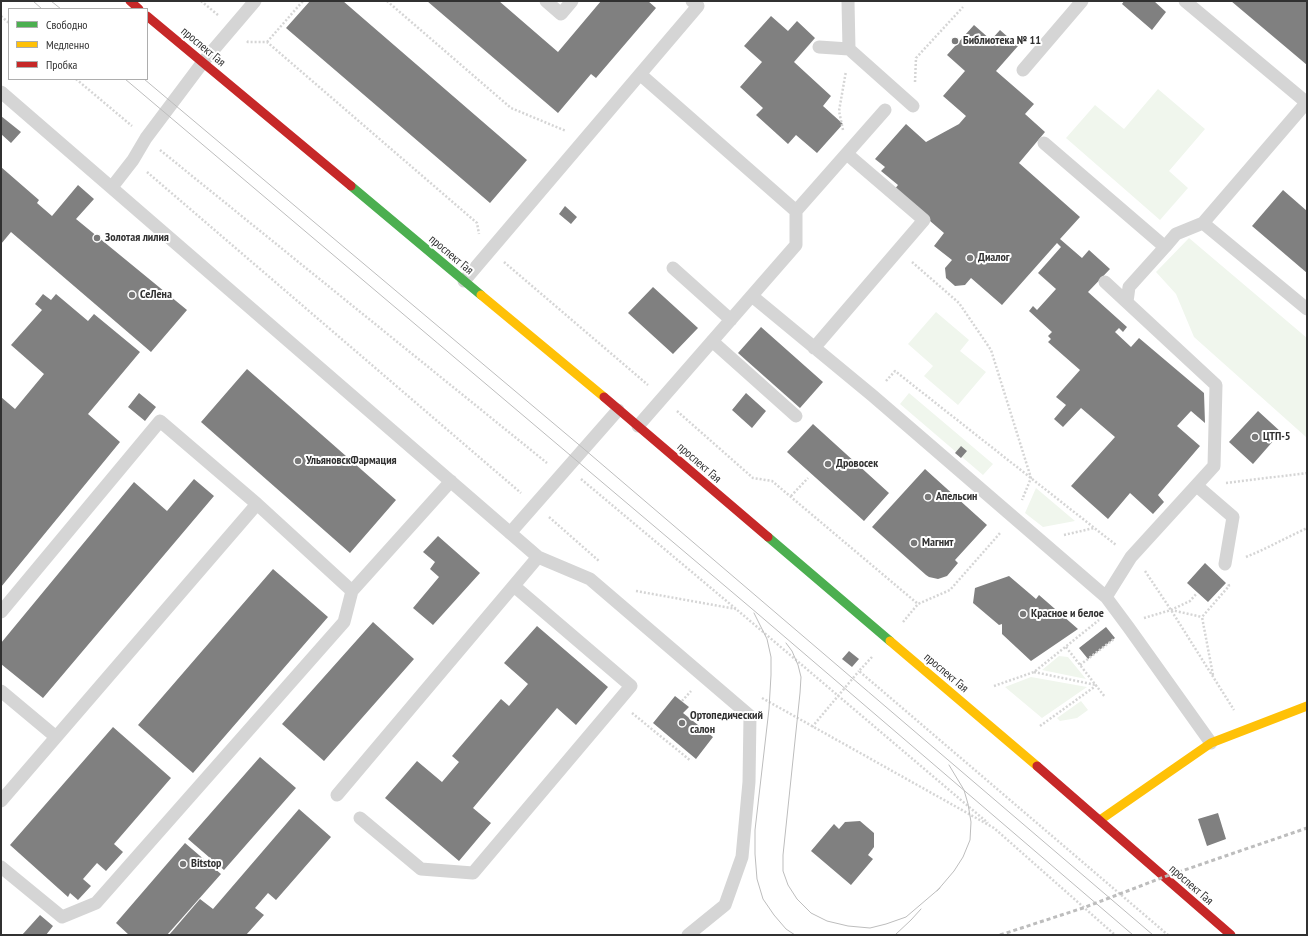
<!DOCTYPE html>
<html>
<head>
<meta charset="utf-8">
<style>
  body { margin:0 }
  #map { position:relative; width:1308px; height:936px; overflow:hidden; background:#fff; font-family:"PT Sans Narrow",sans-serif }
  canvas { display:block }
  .frame { position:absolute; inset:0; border:2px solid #313131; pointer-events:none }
  .legend { position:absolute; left:8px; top:8px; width:140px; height:72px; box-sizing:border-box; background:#fff; border:1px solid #adadad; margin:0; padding:5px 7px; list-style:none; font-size:12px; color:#313131 }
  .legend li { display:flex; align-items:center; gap:8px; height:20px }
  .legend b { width:20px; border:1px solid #adadad }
</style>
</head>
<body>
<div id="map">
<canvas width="1308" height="936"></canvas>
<div class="frame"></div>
<ul class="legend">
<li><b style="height:5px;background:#4caf50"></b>Свободно</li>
<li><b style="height:5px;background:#ffc107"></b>Медленно</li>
<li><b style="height:5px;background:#c62828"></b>Пробка</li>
</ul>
</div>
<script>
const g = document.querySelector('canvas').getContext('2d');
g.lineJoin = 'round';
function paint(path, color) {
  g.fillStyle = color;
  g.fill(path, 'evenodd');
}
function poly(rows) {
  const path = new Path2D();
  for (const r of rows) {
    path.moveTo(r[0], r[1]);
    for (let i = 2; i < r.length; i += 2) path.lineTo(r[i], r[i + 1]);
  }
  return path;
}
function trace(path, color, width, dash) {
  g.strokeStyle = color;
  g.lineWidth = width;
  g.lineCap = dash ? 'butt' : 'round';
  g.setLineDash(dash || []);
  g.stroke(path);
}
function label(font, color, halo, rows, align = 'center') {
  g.font = font + ' "PT Sans Narrow",sans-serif';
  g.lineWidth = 4;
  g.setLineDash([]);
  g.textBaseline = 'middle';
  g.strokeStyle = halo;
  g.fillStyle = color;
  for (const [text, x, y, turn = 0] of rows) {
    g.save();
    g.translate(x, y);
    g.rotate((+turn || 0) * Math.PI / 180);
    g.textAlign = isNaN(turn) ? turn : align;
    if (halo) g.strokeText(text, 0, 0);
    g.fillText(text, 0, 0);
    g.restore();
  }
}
paint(poly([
  [1158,89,1205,129,1169,171,1188,188,1160,220,1066,138,1095,105,1124,129],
  [1189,238,1307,338,1307,440,1306,437,1194,337,1176,294,1156,272],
  [936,312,969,340,960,351,986,372,958,405,924,376,933,366,908,344],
  [909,393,993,464,983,475,900,404],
  [1036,488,1075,521,1043,527,1025,513],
  [1059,656,1068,657,1086,679,1042,670],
  [1031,677,1087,687,1042,718,1005,687],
  [1081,701,1088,710,1077,718,1060,721,1057,718]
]), '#f0f6ed');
paint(poly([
  [310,1,343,1,527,160,490,203,286,28],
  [427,1,499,1,558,52,601,1,648,1,656,8,596,78,591,74,558,113],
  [1124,1,1154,1,1166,12,1152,30,1122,4],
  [1231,1,1307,2,1307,65],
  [771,16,788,31,797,21,815,38,794,62,831,96,823,106,843,124,817,153,796,135,788,144,756,115,763,108,740,87,762,62,744,46],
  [974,25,991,40,1000,30,1018,46,996,71,1034,104,1025,114,1045,132,1019,163,1080,217,1060,239,1082,258,1089,250,1110,269,1088,292,1127,327,1123,332,1119,328,1115,332,1131,347,1139,338,1204,393,1205,423,1191,411,1177,426,1200,446,1158,495,1164,502,1153,514,1130,493,1108,519,1071,486,1115,437,1081,408,1063,427,1054,419,1066,405,1056,397,1080,370,1048,342,1051,339,1048,336,1052,332,1029,311,1033,306,1037,310,1056,289,1038,273,1061,247,1057,243,1002,305,971,278,965,285,955,286,946,278,945,268,952,260,934,246,944,233,894,190,898,185,881,171,885,167,875,159,906,124,926,142,959,124,966,116,943,96,965,71,947,55],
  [1,116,21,132,11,143,1,134],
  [1,167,39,200,37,203,52,216,78,185,94,199,76,219,187,310,151,352,11,232,1,244],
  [1283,190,1307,211,1307,273,1252,226],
  [565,206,577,217,571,224,559,214],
  [653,287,698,328,673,354,628,313],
  [43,294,51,300,56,294,88,321,94,314,140,352,88,414,120,442,1,587,1,397,15,409,44,374,11,345,42,310,35,304],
  [761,327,823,382,800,408,738,353],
  [247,369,396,500,350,553,201,422],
  [139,393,156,407,145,421,128,407],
  [746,393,766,411,752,428,732,410],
  [1258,411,1281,432,1253,464,1229,442],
  [813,424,889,493,864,521,787,452],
  [961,446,967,451,961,458,955,453],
  [925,469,987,525,955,560,958,563,947,576,938,579,929,577,926,575,872,527],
  [194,479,214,496,43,698,1,664,1,643,134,482,167,511],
  [438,536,480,573,433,625,413,608,439,577,430,569,435,562,423,552],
  [1205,563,1226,583,1208,602,1187,583],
  [273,569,328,617,193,773,138,725],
  [1009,576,1036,599,1039,595,1078,629,1031,661,1002,634,1002,624,999,625,973,603,975,588],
  [373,622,414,659,324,761,282,724],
  [537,626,608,687,576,725,557,708,473,808,491,823,459,861,385,798,417,761,442,782,459,762,452,756,501,699,509,706,528,684,504,663],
  [1106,627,1115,638,1088,659,1079,648],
  [849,651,859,659,852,667,842,659],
  [675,696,689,707,683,713,713,737,696,759,653,723],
  [113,727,171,778,114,844,123,852,106,871,97,863,83,879,91,886,78,900,70,893,68,897,10,845],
  [260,757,296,788,224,870,188,839],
  [299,809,331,837,276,900,268,893,255,908,264,915,246,935,169,935,200,899,213,909],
  [1218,813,1226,839,1207,846,1198,819],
  [860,821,874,833,874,847,868,855,873,859,851,885,811,851,834,824,839,829,845,822],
  [185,843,221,874,167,935,129,935,116,923],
  [40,915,53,926,46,935,22,935]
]), '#808080');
trace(poly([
  [201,1,218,15],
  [387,1,511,108,566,131],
  [1,16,9,23],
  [247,41,248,42,267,42,477,223,479,234],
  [267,42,303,1],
  [76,79,132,126],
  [915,82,916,58,963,7],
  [843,130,839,111,846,71],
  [160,150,547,463],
  [147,172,521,493],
  [504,262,648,385],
  [912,262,959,303,991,350,1031,478,1022,500],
  [886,381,895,371,1116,545],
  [677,411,753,478,772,481,918,604],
  [581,479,736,609,988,823],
  [1226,483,1307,473],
  [791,496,808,478],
  [549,517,599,561],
  [1064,535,1094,528],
  [1246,557,1260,551,1307,528],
  [1145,571,1171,610,1234,710],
  [636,591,736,609],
  [1171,610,1202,617],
  [1144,618,1171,610,1190,601,1197,593],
  [903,622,918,604,950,590,1001,532],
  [1066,647,1105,697],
  [872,657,859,671,1168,935],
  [1080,665,1114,639],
  [1034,672,1096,685],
  [1213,675,1202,617,1229,586,1228,583],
  [994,686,1034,672,1099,620],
  [762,698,994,828,1115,935],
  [682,701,691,691],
  [632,713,691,761],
  [1040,726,1097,685],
  [812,727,859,671]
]), '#d5d5d5', 2.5, [2, 2]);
trace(poly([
  [546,1,561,14,572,1],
  [848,1,849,49,913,106],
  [1185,1,1307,103],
  [819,47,849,49],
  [1023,70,1082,1],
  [641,75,796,211],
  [1,92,538,557,590,579,750,716,749,782,742,857,725,905,688,935],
  [1044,143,1165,247],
  [112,187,133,160,146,138,203,62,255,1],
  [1203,223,1307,309],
  [673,268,731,320],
  [464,281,698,6,692,1],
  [1105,282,1216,385,1214,466,1131,557,1106,597,1129,628,1211,743],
  [752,296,873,396,1106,597],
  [1127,302,1129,287,1165,247,1176,234,1203,223,1307,102],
  [712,341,796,416],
  [814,348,924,220,847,154],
  [638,426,796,245,796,211,885,110],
  [1197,486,1233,517,1225,564],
  [510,533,618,410],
  [1,612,160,421,257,504,352,591],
  [1,691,56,737],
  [337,795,538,557],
  [1,801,257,504],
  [360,818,421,869,473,873,631,686,514,586],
  [1,867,62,917,96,903,344,622,352,591,451,481]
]), '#d5d5d5', 13);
trace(poly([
  [351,186,481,295],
  [768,537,890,641]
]), '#4caf50', 9);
trace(poly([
  [481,295,604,397],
  [890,641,1037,766],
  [1100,820,1211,743,1307,706]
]), '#ffc107', 9);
trace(poly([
  [130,1,139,9],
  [147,16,351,186],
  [604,397,768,537],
  [1037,766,1231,935]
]), '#c62828', 9);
trace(poly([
  [33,1,42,9],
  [51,1,61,9],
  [125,79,751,608,1133,935],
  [144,79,584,449,1153,935],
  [754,613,767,639,771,657,771,675,769,709,755,830,755,854,757,879,763,899,774,915,786,929,795,935],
  [786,643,792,651,798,665,801,677,800,693,783,855,783,871,788,885,797,899,811,913,827,921,848,926,870,928,886,924,906,917,940,888],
  [937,891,954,871,963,857,970,840,971,822,968,804,964,790,949,765],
  [895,935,911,920,921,909]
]), '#bdbdbd', 1);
trace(poly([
  [1000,935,1083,908,1164,877,1307,828]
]), '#bdbdbd', 3, [4, 3]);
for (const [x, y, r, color] of [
  [955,41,4,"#797979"],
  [97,238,4,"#797979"],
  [970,258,4,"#797979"],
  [132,295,4,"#797979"],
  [1255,437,4,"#797979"],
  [298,461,4,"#797979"],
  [828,464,4,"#797979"],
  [928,497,4,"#797979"],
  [914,543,4,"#797979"],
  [1023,614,4,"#797979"],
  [682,723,4,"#797979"],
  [183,864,4,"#797979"]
]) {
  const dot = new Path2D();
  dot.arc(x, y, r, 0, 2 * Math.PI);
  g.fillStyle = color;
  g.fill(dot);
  trace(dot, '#fff', 1.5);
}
label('bold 12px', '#313131', '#fff', [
  ["Библиотека № 11",963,41],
  ["Золотая лилия",105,238],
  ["Диалог",978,258],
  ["СеЛена",140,295],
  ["ЦТП-5",1263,437],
  ["УльяновскФармация",306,461],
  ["Дровосек",836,464],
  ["Апельсин",936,497],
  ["Магнит",922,543],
  ["Красное и белое",1031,614],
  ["Ортопедический",690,716],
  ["салон",690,730],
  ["Bitstop",191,864]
], 'left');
label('12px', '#313131', '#fff', [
  ["проспект Гая",203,47,40],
  ["проспект Гая",451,255,40],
  ["проспект Гая",699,463,41],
  ["проспект Гая",946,673,40],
  ["проспект Гая",1191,885,41]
]);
</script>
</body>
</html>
